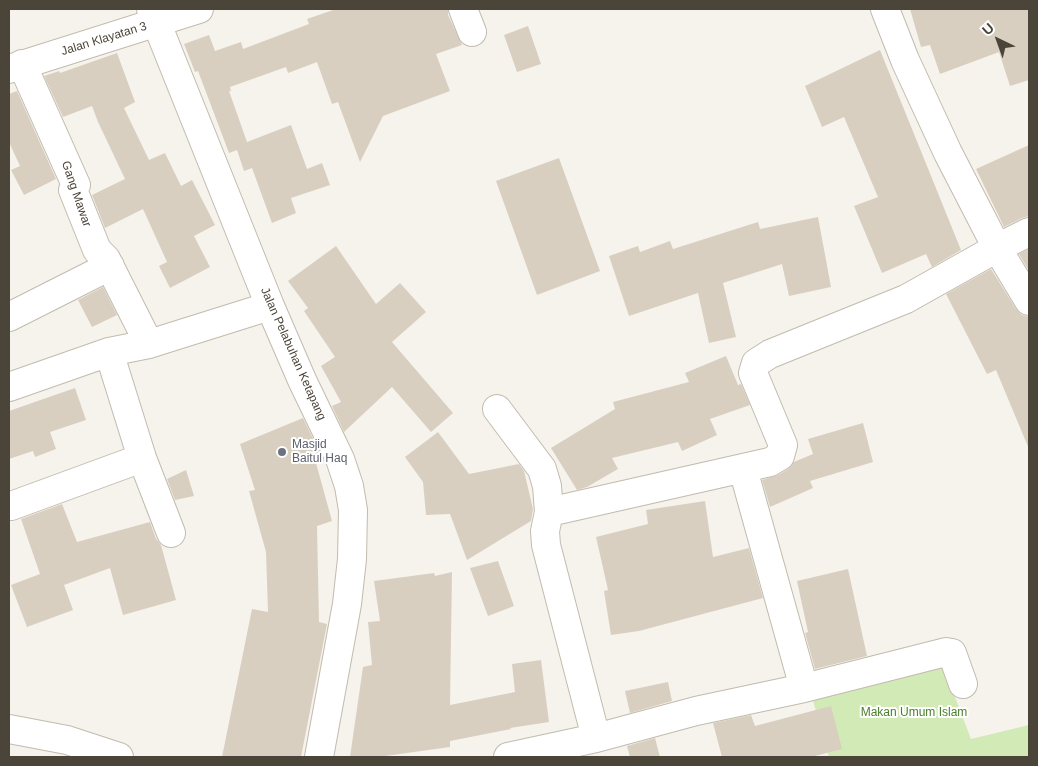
<!DOCTYPE html>
<html>
<head>
<meta charset="utf-8">
<style>
  body { margin:0 }
  #map { position:relative; width:1038px; height:766px; overflow:hidden; background:#f6f3ec; font-family:Arial,sans-serif }
  canvas { display:block }
  .frame { position:absolute; inset:0; border:10px solid #4b4439; pointer-events:none }
  .north { position:absolute; left:973px; top:15px; width:50px; height:50px; -webkit-text-stroke:4px #fff; paint-order:stroke; rotate:318deg; font-size:14px; font-weight:700; line-height:20px; text-align:center; color:#4b4439 }
  .north::after { content:''; display:block; margin:auto; width:18px; height:22px; background:#4b4439; clip-path:polygon(50% 0,100% 100%,50% 72%,0 100%) }
</style>
</head>
<body>
<div id="map">
<canvas width="1038" height="766"></canvas>
<div class="frame"></div>
<div class="north">U</div>
</div>
<script>
const g = document.querySelector('canvas').getContext('2d');
g.lineJoin = 'round';
function paint(path, color) {
  g.fillStyle = color;
  g.fill(path, 'evenodd');
}
function poly(rows) {
  const path = new Path2D();
  for (const r of rows) {
    path.moveTo(r[0], r[1]);
    for (let i = 2; i < r.length; i += 2) path.lineTo(r[i], r[i + 1]);
  }
  return path;
}
function trace(path, color, width, dash) {
  g.strokeStyle = color;
  g.lineWidth = width;
  g.lineCap = dash ? 'butt' : 'round';
  g.setLineDash(dash || []);
  g.stroke(path);
}
function label(font, color, halo, rows, align = 'center') {
  g.font = font + ' Arial,sans-serif';
  g.lineWidth = 4;
  g.setLineDash([]);
  g.textBaseline = 'middle';
  g.strokeStyle = halo;
  g.fillStyle = color;
  for (const [text, x, y, turn = 0] of rows) {
    g.save();
    g.translate(x, y);
    g.rotate((+turn || 0) * Math.PI / 180);
    g.textAlign = isNaN(turn) ? turn : align;
    if (halo) g.strokeText(text, 0, 0);
    g.fillText(text, 0, 0);
    g.restore();
  }
}
paint(poly([
  [942,663,971,739,1029,725,1029,757,829,757,810,690]
]), '#d2eab5');
paint(poly([
  [336,9,448,9,448,15,462,45,436,54,450,91,383,116,360,162,338,102,332,104,317,62,288,73,286,67,230,87,231,91,229,91,247,142,291,125,307,169,322,163,330,185,291,198,296,213,272,223,252,168,244,171,237,150,229,153,198,71,195,72,184,44,209,35,215,51,241,42,243,49,309,24,307,19],
  [910,9,1029,9,1029,80,1010,86,999,52,940,74,930,45,921,47],
  [528,26,541,64,517,72,504,35],
  [880,50,961,250,932,267,926,254,882,273,854,206,878,197,844,117,822,127,805,86],
  [117,53,135,102,124,108,149,160,165,153,181,186,192,180,215,225,194,236,210,267,170,288,159,266,167,262,143,209,105,228,92,195,125,179,98,122,92,106,63,117,44,76,59,71,60,73],
  [17,91,56,179,24,195,11,170,20,166,9,142,9,94],
  [1029,145,1029,216,1022,218,1004,227,976,169],
  [559,158,600,271,537,295,496,181],
  [818,217,831,287,789,296,782,264,723,283,736,337,709,343,698,293,629,316,609,256,638,246,640,252,670,241,673,249,758,222,760,229],
  [336,246,376,304,400,283,426,312,392,342,453,413,431,432,392,387,344,432,332,406,341,402,321,366,335,357,304,311,308,308,288,281],
  [1029,249,1029,271,1019,254],
  [991,269,1016,309,1022,315,1029,317,1029,449,996,370,987,374,946,294],
  [103,287,117,315,92,327,78,300],
  [726,356,738,385,741,384,750,405,710,419,717,435,682,451,678,442,612,458,618,469,587,487,577,490,551,448,615,409,613,402,689,382,685,373],
  [75,388,86,420,50,432,56,449,35,457,33,451,9,459,9,411],
  [303,418,324,461,316,463,332,521,317,526,319,622,327,624,301,757,222,757,252,609,268,612,266,552,249,491,255,490,240,444],
  [863,423,873,462,810,481,813,488,770,507,762,480,778,475,788,469,794,462,813,454,808,439],
  [438,432,469,474,519,464,524,471,533,509,531,521,467,560,450,514,426,515,423,482,405,457],
  [186,470,194,496,175,500,167,479],
  [705,501,713,557,749,548,763,598,639,631,611,635,604,591,608,590,596,537,648,524,646,510],
  [62,504,77,542,150,522,156,539,161,545,176,600,123,615,110,568,64,585,73,610,27,627,11,585,40,574,21,519],
  [498,561,514,606,488,616,470,568],
  [848,569,867,656,815,669,805,633,808,632,797,581],
  [452,572,450,705,515,692,512,664,541,660,549,722,510,728,511,729,450,741,450,747,378,757,350,757,363,667,372,665,368,622,380,621,374,581,434,573,435,576],
  [668,682,672,701,630,713,625,691],
  [831,706,842,749,811,757,722,757,713,723,751,715,755,726],
  [655,738,660,757,630,757,627,746]
]), '#d8cfc1');
const minor = poly([
  [151,9,270,306,302,380,340,459,349,486,353,510,352,559,347,604,319,757],
  [463,9,472,32],
  [885,9,905,60,948,153,997,248,1029,232],
  [22,64,76,185,73,190,97,250,106,259,149,344],
  [9,69,199,9],
  [9,317,110,266],
  [109,352,142,458,171,533],
  [9,387,109,352,149,344,270,306],
  [497,409,542,469,547,486,549,512],
  [743,469,804,688],
  [11,506,142,458],
  [9,729,67,740,119,757],
  [596,738,546,545,545,531,549,512,770,462,780,456,783,445,753,373,756,363,770,354,906,299,997,248,1029,301],
  [508,757,596,738,696,711,804,688,946,652,952,653,963,684]
]);
trace(minor, '#c2bbae', 30);
trace(minor, '#fff', 28);
for (const [x, y, r, color] of [
  [282,452,5,"#6b7280"]
]) {
  const dot = new Path2D();
  dot.arc(x, y, r, 0, 2 * Math.PI);
  g.fillStyle = color;
  g.fill(dot);
  trace(dot, '#fff', 2);
}
label('12px', '#4b4439', '#fff', [
  ["Jalan Klayatan 3",104,39,-17],
  ["Gang Mawar",76,194,71],
  ["Jalan Pelabuhan Ketapang",293,354,66]
]);
label('12px', '#5b616d', '#fff', [
  ["Masjid",292,445],
  ["Baitul Haq",292,459]
], 'left');
label('12px', '#4a7f2a', '#fff', [
  ["Makan Umum Islam",914,713]
]);
</script>
</body>
</html>
